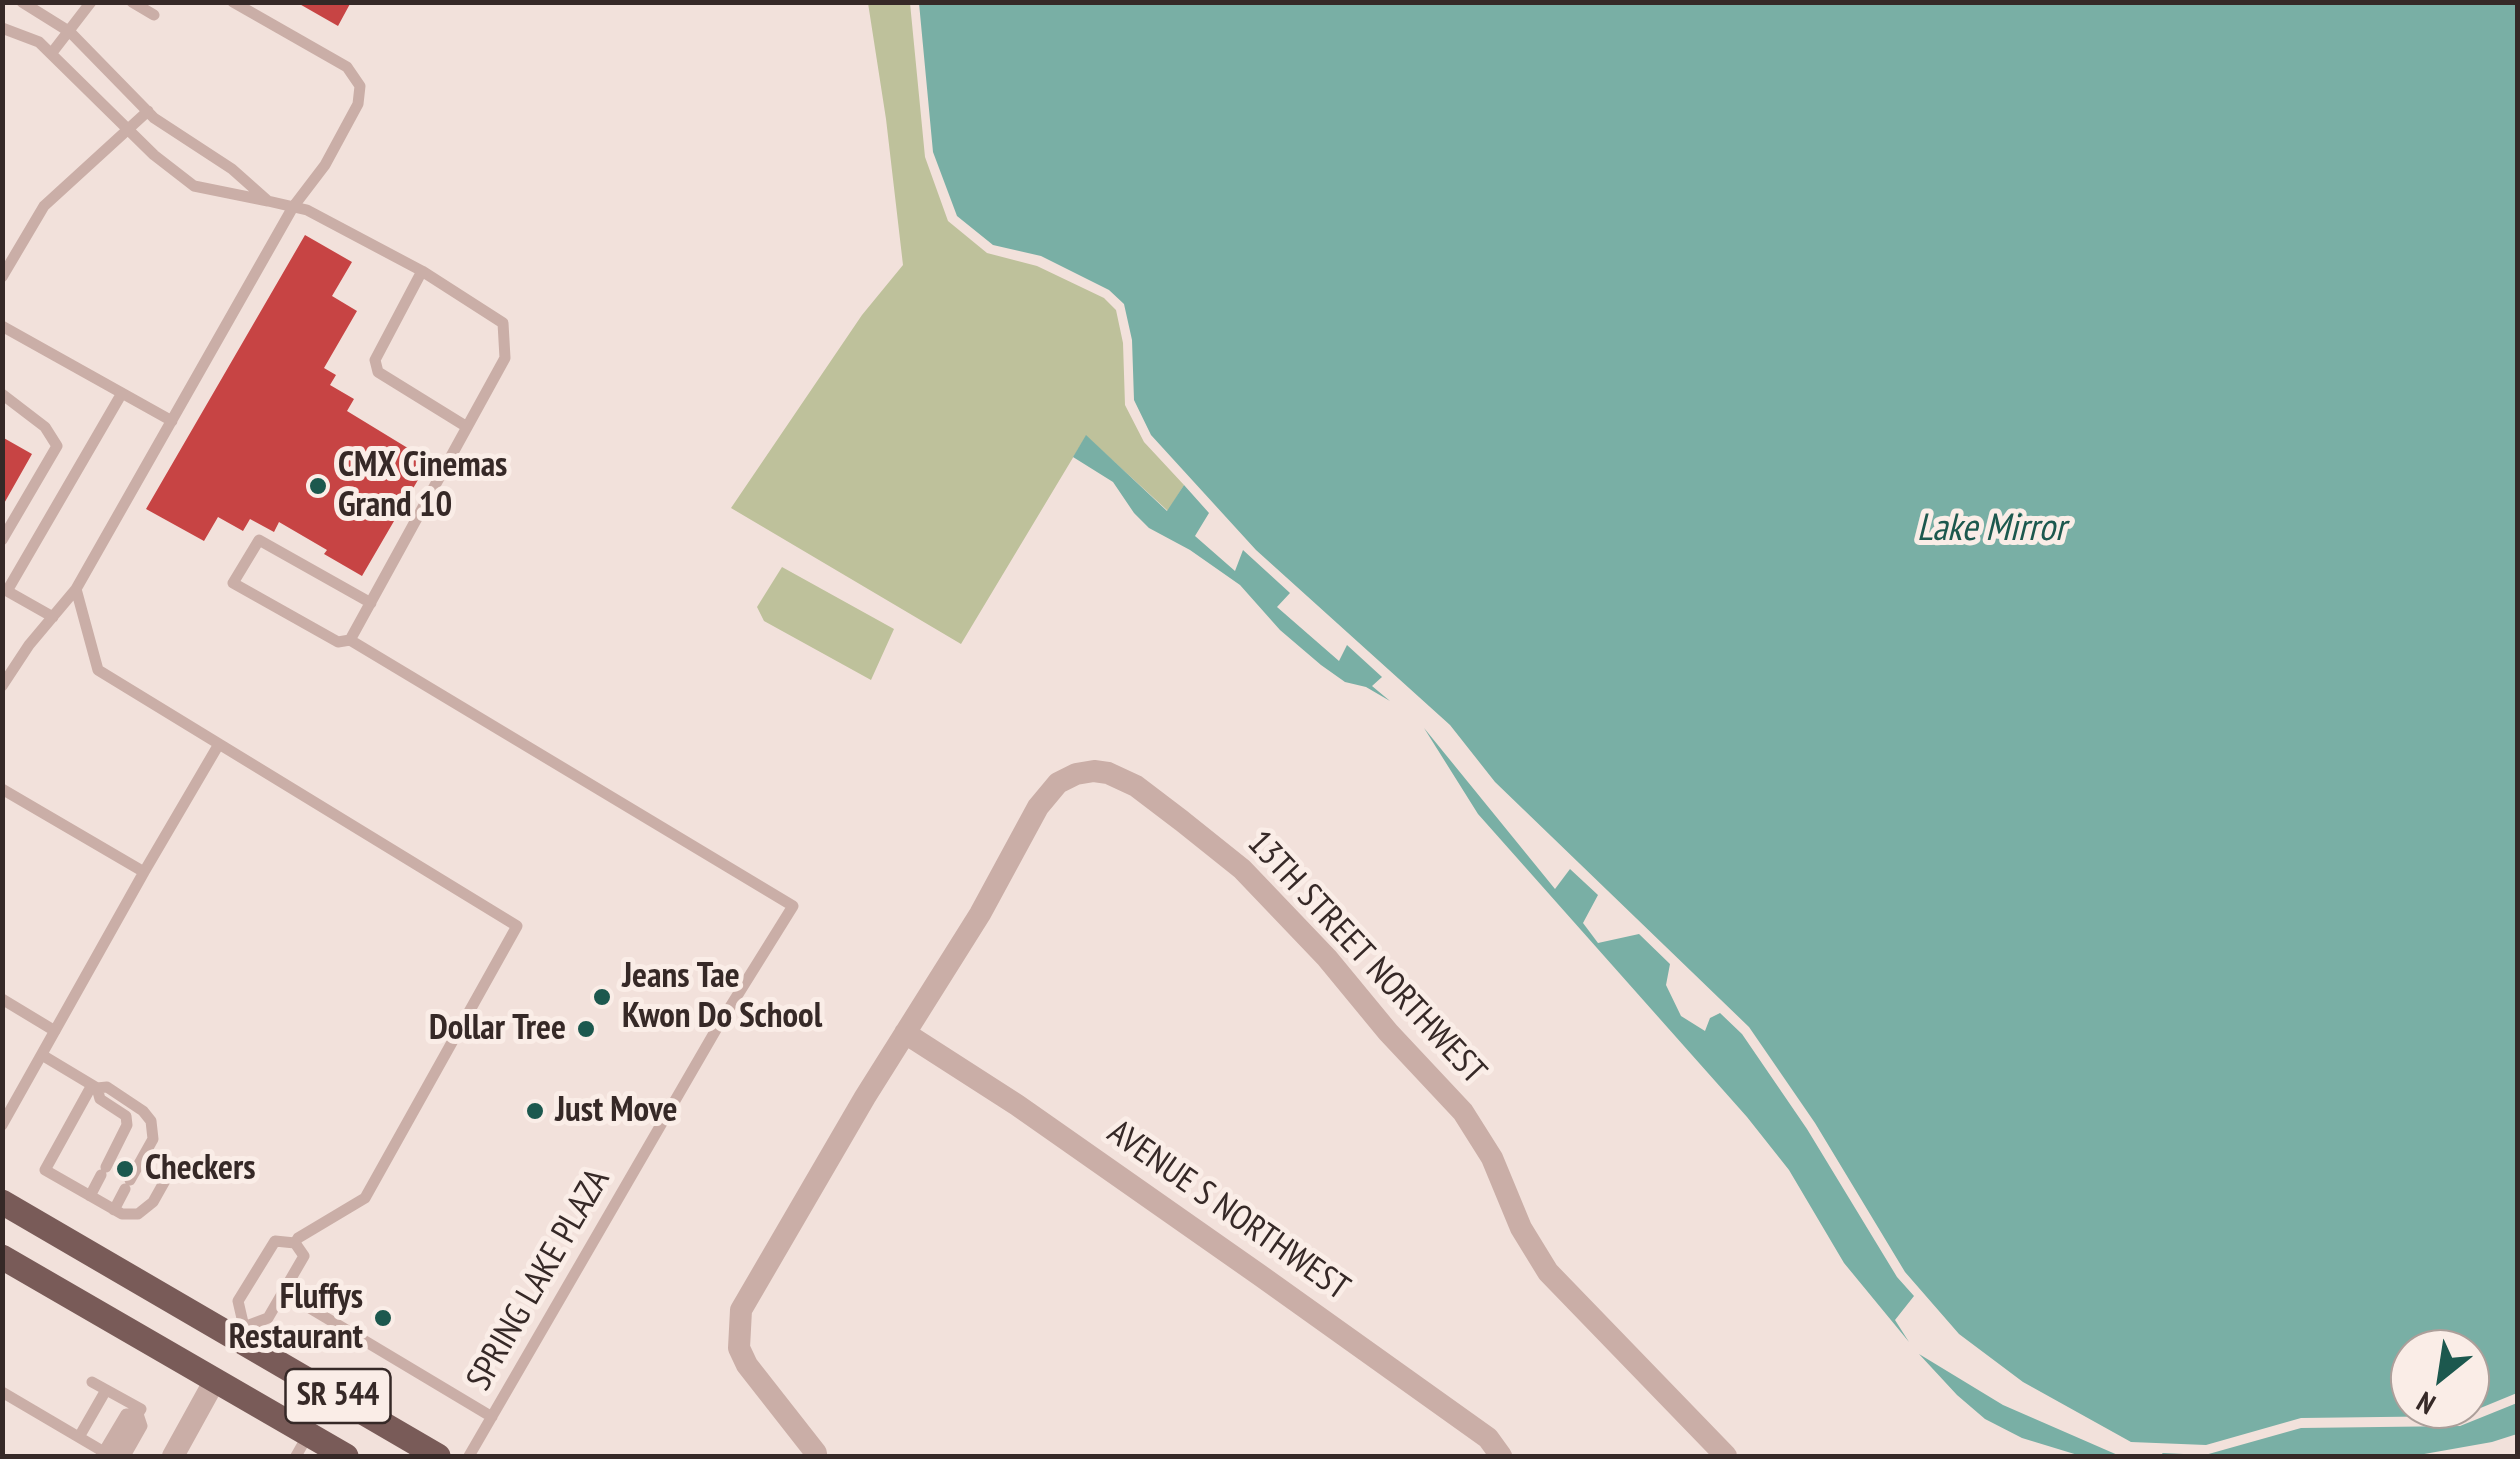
<!DOCTYPE html>
<html>
<head>
<meta charset="utf-8">
<style>
  body { margin:0 }
  #map { position:relative; width:2520px; height:1459px; overflow:hidden; background:#f2e1db; font-family:"PT Sans Narrow",sans-serif }
  canvas { display:block }
  .frame { position:absolute; inset:0; border:5px solid #362927; pointer-events:none }
  .north { position:absolute; left:2390px; top:1329px; width:100px; height:100px; box-sizing:border-box; background:#faede7; border:2px solid #ac9f9a; border-radius:50%; rotate:210deg; font-size:28px; font-weight:700; line-height:40px; text-align:center; color:#362927 }
  .north::after { content:''; display:block; margin:auto; width:35px; height:45px; background:#1c584e; clip-path:polygon(50% 0,100% 100%,50% 72%,0 100%) }
</style>
</head>
<body>
<div id="map">
<canvas width="2520" height="1459"></canvas>
<div class="frame"></div>
<div class="north">N</div>
</div>
<script>
const g = document.querySelector('canvas').getContext('2d');
g.lineJoin = 'round';
function paint(path, color) {
  g.fillStyle = color;
  g.fill(path, 'evenodd');
}
function poly(rows) {
  const path = new Path2D();
  for (const r of rows) {
    path.moveTo(r[0], r[1]);
    for (let i = 2; i < r.length; i += 2) path.lineTo(r[i], r[i + 1]);
  }
  return path;
}
function trace(path, color, width, dash) {
  g.strokeStyle = color;
  g.lineWidth = width;
  g.lineCap = dash ? 'butt' : 'round';
  g.setLineDash(dash || []);
  g.stroke(path);
}
function label(font, color, halo, rows, align = 'center') {
  g.font = font + ' "PT Sans Narrow",sans-serif';
  g.lineWidth = 10;
  g.setLineDash([]);
  g.textBaseline = 'middle';
  g.strokeStyle = halo;
  g.fillStyle = color;
  for (const [text, x, y, turn = 0] of rows) {
    g.save();
    g.translate(x, y);
    g.rotate((+turn || 0) * Math.PI / 180);
    g.textAlign = isNaN(turn) ? turn : align;
    if (halo) g.strokeText(text, 0, 0);
    g.fillText(text, 0, 0);
    g.restore();
  }
}
paint(poly([
  [868,3,910,3,925,157,948,221,987,253,1037,266,1104,298,1116,310,1123,343,1125,405,1144,442,1184,485,1168,511,1086,436,961,644,731,508,862,315,903,265,886,119],
  [782,567,894,629,871,680,764,621,757,607]
]), '#bec19b');
paint(poly([
  [919,3,2517,3,2517,1393,2461,1416,2301,1418,2206,1445,2131,1442,2023,1382,1959,1334,1905,1272,1815,1123,1749,1027,1495,782,1450,725,1256,550,1151,435,1134,400,1132,340,1124,304,1109,290,1041,256,993,245,957,216,933,152],
  [2410,1349,2470,1349,2470,1409,2410,1409],
  [1086,435,1167,511,1184,485,1209,513,1195,536,1235,571,1243,550,1290,593,1277,607,1339,661,1347,645,1382,677,1372,686,1390,701,1366,687,1345,682,1321,665,1280,630,1240,585,1190,550,1149,528,1134,513,1113,482,1073,457],
  [1424,728,1555,889,1570,869,1598,895,1583,923,1598,943,1639,934,1670,964,1666,985,1681,1016,1705,1031,1710,1018,1720,1013,1742,1034,1807,1129,1897,1277,1914,1296,1895,1320,1909,1342,1844,1263,1789,1170,1747,1117,1478,814],
  [1919,1354,2003,1405,2120,1456,2081,1456,2022,1438,1985,1419,1957,1395],
  [2517,1403,2517,1434,2492,1442,2413,1456,2164,1456,2162,1453,2205,1455,2301,1428,2460,1426]
]), '#79afa5');
paint(poly([
  [296,2,351,2,338,26],
  [305,235,352,262,332,296,357,311,324,368,336,375,330,385,354,399,347,411,429,461,362,576,324,554,327,550,279,522,274,532,250,519,243,531,218,517,204,541,146,509],
  [2,437,32,454,2,507]
]), '#c74444');
trace(poly([
  [132,2,154,15],
  [233,2,347,67,360,86,358,104,325,165,293,207,76,589,98,670,517,926,365,1198,298,1238,295,1243],
  [2,28,39,42,154,155,194,186,268,201,232,169,154,118,70,32,22,2],
  [51,54,91,2],
  [268,201,307,210,422,271,503,323,505,358,350,640,793,906,717,1028,469,1456],
  [422,271,375,360,378,372,467,427],
  [2,277,44,206,148,111],
  [2,326,172,421],
  [2,394,45,427,57,446,2,540],
  [53,617,7,591,122,393],
  [350,640,338,642,233,583,259,540,371,603],
  [2,686,29,645,76,589],
  [2,789,144,872,2,1125],
  [144,872,219,744],
  [2,999,55,1031],
  [42,1055,97,1088,107,1087,143,1111,151,1121,153,1139,130,1180],
  [92,1085,45,1170,122,1214,138,1214,153,1202,171,1170],
  [97,1088,100,1099,126,1116,127,1125,106,1167],
  [90,1196,101,1175],
  [114,1210,125,1189],
  [283,1292,492,1417],
  [237,1338,244,1327,268,1318,304,1256,295,1243,275,1241,238,1301,244,1327],
  [92,1382,141,1409,138,1414,142,1426,125,1456],
  [2,1392,104,1452],
  [79,1437,106,1390],
  [101,1456,126,1414,138,1414],
  [113,1456,138,1414],
  [296,1456,308,1435]
]), '#caaea7', 11);
trace(poly([
  [905,1033,1017,1105,1261,1276,1488,1438,1501,1456],
  [173,1456,215,1380],
  [816,1456,816,1453,747,1365,739,1348,741,1310,865,1097,980,914,1038,807,1058,783,1076,774,1094,771,1108,773,1136,786,1182,821,1242,869,1327,958,1388,1032,1463,1112,1492,1158,1521,1228,1548,1272,1726,1456]
]), '#caaea7', 22);
trace(poly([
  [2,1202,438,1456],
  [2,1257,346,1456]
]), '#795b58', 25);
for (const [x, y, r, color] of [
  [318,486,10,"#1c584e"],
  [602,997,10,"#1c584e"],
  [586,1029,10,"#1c584e"],
  [535,1111,10,"#1c584e"],
  [125,1169,10,"#1c584e"],
  [383,1318,10,"#1c584e"]
]) {
  const dot = new Path2D();
  dot.arc(x, y, r, 0, 2 * Math.PI);
  g.fillStyle = color;
  g.fill(dot);
  trace(dot, '#faede7', 4);
}
for (const [x, y, w] of [
  [338,1396,105]
]) {
  const box = new Path2D();
  box.roundRect(x - w / 2, y - 27, w, 54, 8);
  g.fillStyle = '#faede7';
  g.fill(box);
  trace(box, '#362927', 2.5);
}
label('bold 32px', '#362927', null, [
  ["SR 544",338,1396]
]);
label('bold 35px', '#362927', '#faede7', [
  ["CMX Cinemas",338,466],
  ["Grand 10",338,506],
  ["Jeans Tae",622,977],
  ["Kwon Do School",622,1017],
  ["Dollar Tree",566,1029,"right"],
  ["Just Move",555,1111],
  ["Checkers",145,1169],
  ["Fluffys",363,1298,"right"],
  ["Restaurant",363,1338,"right"]
], 'left');
label('35px', '#362927', '#faede7', [
  ["13TH STREET NORTHWEST",1366,958,47],
  ["AVENUE S NORTHWEST",1228,1211,35],
  ["SPRING LAKE PLAZA",539,1280,-60]
]);
label('italic 38px', '#1c584e', '#faede7', [
  ["Lake Mirror",1991,529]
]);
</script>
</body>
</html>
